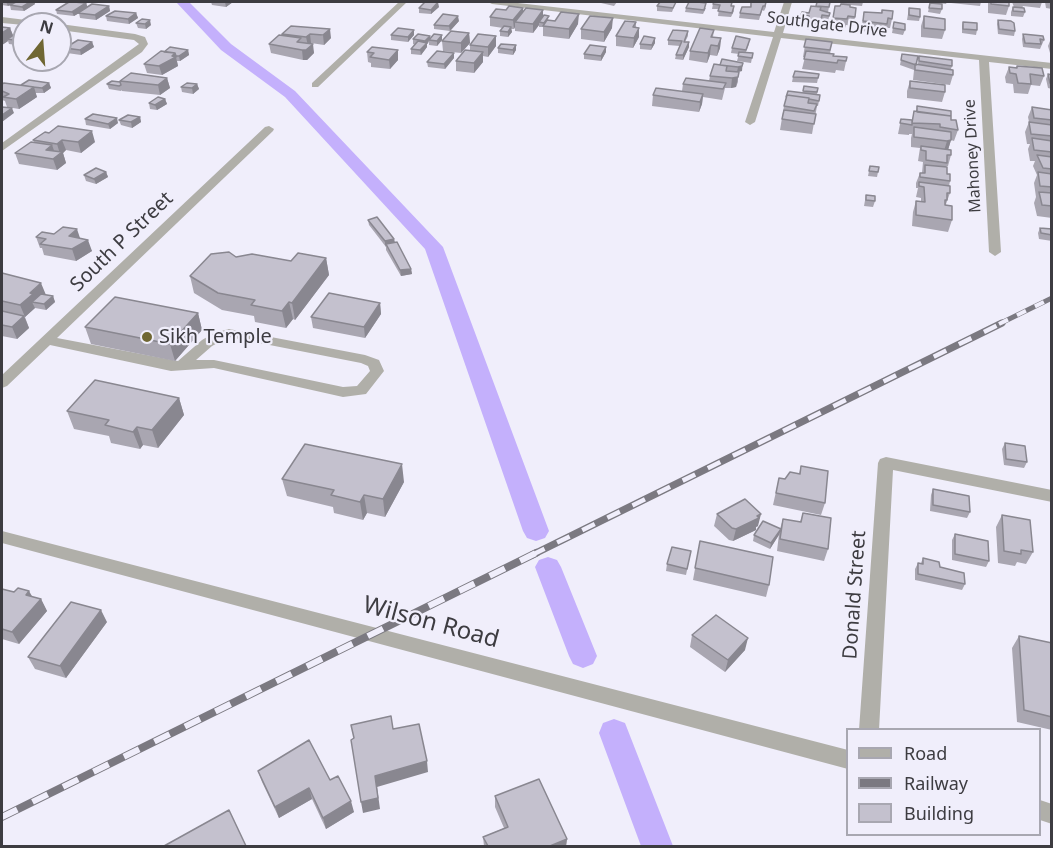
<!DOCTYPE html>
<html>
<head>
<meta charset="utf-8">
<style>
  body { margin:0 }
  #map { position:relative; width:1053px; height:848px; overflow:hidden; background:#f0eefb; font-family:"Noto Sans",sans-serif }
  canvas { display:block }
  .frame { position:absolute; inset:0; border:3px solid #3d3c41; pointer-events:none }
  .legend { position:absolute; left:846px; top:728px; width:195px; height:108px; box-sizing:border-box; background:#f0eefb; border:2px solid #a8a7b1; margin:0; padding:8px 10px; list-style:none; font-size:18px; color:#3d3c41 }
  .legend li { display:flex; align-items:center; gap:12px; height:30px }
  .legend b { width:30px; border:2px solid #a8a7b1 }
  .north { position:absolute; left:12px; top:12px; width:60px; height:60px; box-sizing:border-box; background:#f0eefb; border:2px solid #a8a7b1; border-radius:50%; rotate:17deg; font-size:16px; font-weight:700; line-height:24px; text-align:center; color:#3d3c41 }
  .north::after { content:''; display:block; margin:auto; width:21px; height:27px; background:#706733; clip-path:polygon(50% 0,100% 100%,50% 72%,0 100%) }
</style>
</head>
<body>
<div id="map">
<canvas width="1053" height="848"></canvas>
<div class="frame"></div>
<ul class="legend">
<li><b style="height:8px;background:#b0afa9"></b>Road</li>
<li><b style="height:8px;background:#7b7981"></b>Railway</li>
<li><b style="height:16px;background:#c4c1ce"></b>Building</li>
</ul>
<div class="north">N</div>
</div>
<script>
const g = document.querySelector('canvas').getContext('2d');
g.lineJoin = 'round';
function poly(rows) {
  const path = new Path2D();
  for (const r of rows) {
    path.moveTo(r[0], r[1]);
    for (let i = 2; i < r.length; i += 2) path.lineTo(r[i], r[i + 1]);
  }
  return path;
}
function paint(path, color) {
  g.fillStyle = color;
  g.fill(path, 'evenodd');
}
function trace(path, color, width, dash) {
  g.strokeStyle = color;
  g.lineWidth = width;
  g.lineCap = dash ? 'butt' : 'round';
  g.setLineDash(dash || []);
  g.stroke(path);
}
function label(font, color, halo, rows, align = 'center') {
  g.font = font + ' "Noto Sans",sans-serif';
  g.lineWidth = 4.5;
  g.setLineDash([]);
  g.textBaseline = 'middle';
  g.strokeStyle = halo;
  g.fillStyle = color;
  for (const [text, x, y, turn = 0] of rows) {
    g.save();
    g.translate(x, y);
    g.rotate((+turn || 0) * Math.PI / 180);
    g.textAlign = isNaN(turn) ? turn : align;
    if (halo) g.strokeText(text, 0, 0);
    g.fillText(text, 0, 0);
    g.restore();
  }
}
paint(poly([
  [176,2,189,2,231,44,295,91,443,247,549,531,545,538,536,541,527,538,523,531,425,249,285,97,221,50,176,2],
  [548,557,557,560,561,567,597,656,593,664,583,668,573,664,569,656,535,567,539,560,548,557],
  [614,719,625,723,673,846,641,846,599,733,603,723,614,719]
]), '#c4b0fc');
paint(poly([
  [399,2,407,2,318,87,312,87,312,83,399,2],
  [488,2,509,2,774,32,784,2,792,2,783,33,1052,63,1052,69,989,62,1001,252,995,256,989,252,979,60,781,38,755,122,750,125,745,122,773,37,492,4,488,2],
  [2,17,34,21,38,24,24,25,2,23,2,17],
  [60,24,135,34,145,37,148,44,142,52,2,151,2,143,139,44,134,40,60,30,60,24],
  [269,126,274,129,273,131,57,338,178,361,202,340,214,333,229,329,365,355,379,360,384,371,366,394,343,397,214,368,171,371,50,345,7,386,2,388,2,375,265,127,269,126],
  [229,337,361,363,368,366,370,371,357,386,343,387,214,360,196,360,212,346,229,337],
  [886,457,1052,490,1052,502,893,470,879,730,859,730,878,463,880,459,886,457],
  [2,531,848,750,848,769,2,543,2,531],
  [1040,800,1052,804,1052,824,1040,820,1040,800]
]), '#b0afa9');
const railFar2 = poly([
  [999,324,1052,298]
]);
const railFar1 = poly([
  [532,555,1002,323]
]);
const rail = poly([
  [2,817,536,553]
]);
trace(railFar2, '#7b7981', 5);
trace(railFar1, '#7b7981', 7);
trace(rail, '#7b7981', 8);
trace(railFar2, '#f0eefb', 4, [10]);
trace(railFar1, '#f0eefb', 4.5, [14]);
trace(rail, '#f0eefb', 6, [17]);
paint(poly([
  [2,2,34,2,35,4,24,11,11,10,10,5,8,6,2,5],
  [211,2,233,2,226,7,212,5],
  [305,2,323,2,321,3],
  [601,2,617,2,614,6,601,3],
  [660,2,676,2,672,12,657,11,657,6],
  [743,2,765,2,766,7,764,11,762,10,759,20,739,18,740,13,750,7,751,2],
  [817,2,830,2,828,12,830,13,827,25,820,24,819,30,806,29,807,26,800,25,802,12,809,13,816,7],
  [841,2,863,2,862,6,850,5,850,7,855,17,853,26,846,25,845,28,831,27,835,6,840,6],
  [926,2,947,2,946,4],
  [951,2,981,2,980,6,951,3],
  [982,2,1009,2,1009,6,1006,15,988,13,988,3],
  [1012,2,1042,2,1040,8,1023,6,1022,8,1025,12,1023,17,1011,16,1011,12,1013,7,1014,7],
  [1045,2,1052,2,1052,9,1046,8],
  [86,3,87,7,109,6,110,11,96,20,80,18,79,13,74,16,57,14,56,10],
  [930,3,942,9,940,14,928,12],
  [713,4,732,6,734,11,731,17,718,16,719,9,712,9],
  [439,7,431,14,419,13,419,8],
  [523,8,523,12,543,16,549,20,578,24,569,39,543,36,543,27,539,27,539,25,533,33,515,31,515,27,514,29,511,29,512,32,508,37,500,36,500,31,503,28,490,26,490,17,506,10],
  [686,8,706,8,703,14,685,12],
  [909,8,920,17,919,21,907,20],
  [882,10,892,19,890,28,886,28,885,33,861,31,864,12,881,13],
  [136,13,138,18,129,24,107,21,106,16],
  [924,16,945,30,942,39,921,37,921,26],
  [998,20,1015,31,1014,36,998,34,997,24],
  [459,21,450,31,434,29,434,25],
  [636,22,636,27,639,28,639,37,633,48,616,46,616,36],
  [894,22,905,30,903,35,892,33],
  [963,22,977,30,976,35,962,33,962,26],
  [136,23,151,25,146,29,138,28],
  [291,26,331,38,324,45,311,43,314,53,307,60,303,60,271,53,269,44,282,36,282,34],
  [10,28,13,35,21,31,24,46,9,44,8,41,2,45],
  [612,28,604,42,581,39,581,29],
  [714,30,713,37,721,38,720,48,717,56,710,55,707,63,689,60,690,51],
  [688,31,688,36,685,42,689,42,689,47,683,60,675,59,676,55,680,46,668,45,668,40],
  [469,33,470,43,461,53,443,51,442,41],
  [1023,34,1044,40,1040,49,1023,47,1022,39],
  [391,35,414,35,408,42,391,40],
  [442,35,442,40,437,46,429,45,429,42,427,44,427,47,421,55,411,54,411,49,415,45,413,44,413,39,430,36,430,39],
  [496,36,496,46,488,57,483,56,483,62,474,73,456,71,456,61,470,50,470,45],
  [655,38,655,43,651,50,640,49,640,44],
  [806,39,832,42,830,54,833,56,847,57,844,71,836,70,835,73,802,69,805,57,803,57],
  [1050,41,1052,41,1052,53,1050,53,1048,46],
  [92,42,94,47,81,55,67,53,65,48],
  [749,44,746,52,753,53,751,63,737,61,739,54,731,53,732,48],
  [606,47,606,52,601,61,584,59,584,54],
  [498,48,516,50,513,55,498,53],
  [188,50,189,55,180,61,177,61,178,66,162,75,147,73,144,64,164,52],
  [398,50,398,60,390,69,371,67,371,63,368,62,367,52],
  [454,53,454,58,445,69,428,67,427,62],
  [902,54,916,64,918,64,919,56,952,66,951,69,953,75,950,85,913,80,914,70,900,65],
  [743,63,742,71,738,72,738,82,736,87,731,88,725,88,722,100,703,97,702,104,699,112,652,106,653,95,682,91,683,84,709,81,710,76,720,65],
  [1017,66,1044,76,1040,86,1031,85,1028,94,1014,93,1013,84,1006,83,1005,77,1009,67,1016,68],
  [819,74,817,83,792,82,793,77],
  [1048,74,1052,75,1052,89,1048,88,1046,79],
  [167,78,170,88,160,95,122,91,122,90,121,91,109,89,107,84,120,82,120,81],
  [910,81,945,92,942,102,907,98,907,91],
  [49,83,51,88,44,93,35,93,37,97,19,109,7,107,5,101,2,100,2,84,21,85],
  [197,84,199,89,193,94,182,92,181,87],
  [804,86,818,88,817,94,819,101,818,106,817,106,812,134,780,130,784,106,803,93],
  [165,99,167,104,157,110,150,109,149,103],
  [917,106,951,120,958,130,954,141,951,140,948,150,951,155,948,166,946,166,946,167,947,174,950,181,949,186,950,193,946,204,952,220,948,232,912,226,913,212,916,201,921,201,921,198,916,197,918,188,916,188,916,183,920,173,922,173,923,162,918,161,920,148,911,147,911,138,912,134,909,134,909,135,898,134,901,119,912,121,914,111,916,112],
  [1032,107,1052,110,1052,218,1037,216,1034,203,1036,197,1034,183,1037,175,1033,166,1035,161,1030,161,1028,149,1030,144,1027,144,1025,132,1029,122,1028,117],
  [140,117,141,122,132,128,121,125,119,120],
  [85,119,118,123,110,129,86,125],
  [49,133,95,142,81,153,66,150,63,153,66,163,57,170,19,164,15,153,34,142,33,140],
  [870,166,878,172,877,177,868,176],
  [106,172,108,177,96,184,86,181,84,175],
  [866,195,875,201,873,207,864,206],
  [368,220,394,239,395,242,411,269,412,274,401,276,386,250,386,247,369,225],
  [1040,228,1052,229,1052,241,1039,239,1038,233],
  [36,237,80,238,92,251,76,261,44,255,42,248,40,248],
  [236,257,291,261,326,258,329,275,295,320,293,319,286,328,255,322,254,316,222,310,194,293,190,276],
  [2,273,46,295,53,296,55,302,46,310,35,308,25,317,29,328,17,339,2,336],
  [380,303,381,314,365,338,313,328,311,317],
  [198,313,202,330,175,361,91,344,85,327],
  [179,398,184,415,158,448,143,445,140,449,111,443,109,436,74,429,67,411],
  [1005,443,1027,462,1024,468,1004,465,1002,449],
  [801,466,825,503,821,515,773,505,779,478,785,479,799,474],
  [282,479,404,482,385,517,367,513,363,520,334,513,333,507,287,496],
  [933,489,970,512,967,518,930,511,931,495],
  [803,513,828,549,824,561,777,551,779,534,770,549,753,541,754,535,780,529,783,519,800,522],
  [717,514,758,526,756,527,756,530,733,541,729,540,714,526],
  [1002,515,1033,552,1026,564,1017,562,1015,566,998,563,996,527],
  [955,534,989,561,986,567,952,560,952,540],
  [700,541,769,585,766,597,693,580],
  [691,551,686,575,666,571,667,564],
  [923,558,940,567,965,584,962,590,915,580,915,569,918,563,921,563],
  [2,589,41,599,47,611,19,644,2,639],
  [107,622,66,678,35,669,28,657],
  [692,635,745,650,725,672,690,647],
  [1019,636,1052,643,1052,730,1017,722,1012,648],
  [258,771,330,780,354,812,326,829,312,799,279,818,262,782],
  [495,796,567,839,566,846,484,846,483,837,504,828,495,807]
]), '#a9a6b1');
paint(poly([
  [6,2,16,2,8,6],
  [30,2,34,2,35,4,24,11,22,7],
  [225,2,233,2,226,7],
  [438,2,439,7,431,14,431,10],
  [86,3,88,8,74,16,72,12],
  [109,6,110,11,96,20,95,15],
  [523,8,523,17,515,22,515,27,514,29,513,20],
  [543,10,543,19,539,22,539,25,533,33,533,24],
  [136,13,138,18,129,24,128,19],
  [579,14,578,24,569,39,569,29],
  [458,16,459,21,450,31,449,26],
  [613,18,612,28,604,42,604,32],
  [150,20,151,25,146,29,145,24],
  [511,27,512,32,508,37,508,32],
  [10,28,14,38,7,39,8,41,2,45,2,33],
  [639,28,639,37,633,48,634,38],
  [330,29,331,38,324,45,323,35],
  [414,30,414,35,408,42,408,37],
  [64,33,67,43,60,47,60,36],
  [469,33,470,43,461,53,461,43],
  [310,34,311,43,308,46,306,37],
  [442,35,442,40,437,46,437,41],
  [430,36,430,40,429,40,427,44,427,47,421,55,420,50,425,45,425,41],
  [496,36,496,46,488,57,488,47],
  [655,38,655,43,651,50,652,45],
  [721,38,720,48,717,56,718,46],
  [92,42,94,47,81,55,80,50],
  [689,42,689,47,683,60,683,55],
  [313,44,314,53,307,60,303,60,302,50],
  [516,45,516,50,513,55,513,50],
  [711,45,710,55,707,63,708,53],
  [606,47,606,52,601,61,601,56],
  [188,50,189,55,180,61,179,56],
  [398,50,398,60,390,69,389,60],
  [483,52,483,62,474,73,474,63],
  [175,53,178,66,162,75,159,66],
  [454,53,454,58,445,69,444,64],
  [742,66,742,71,737,72,738,67],
  [739,72,736,87,731,88,732,78],
  [167,78,170,88,160,95,158,85],
  [49,83,51,88,44,93,42,88],
  [197,84,199,89,193,94,192,88],
  [34,87,37,97,19,109,16,99],
  [703,94,702,104,699,112,700,102],
  [165,99,167,104,157,110,155,105],
  [12,108,14,113,2,122,2,115],
  [140,117,141,122,132,128,131,122],
  [117,118,118,123,110,129,108,124],
  [92,131,95,142,81,153,78,142],
  [62,140,66,150,63,153,66,163,57,170,53,159,60,154,57,144],
  [951,140,948,150,944,151,947,141],
  [52,145,56,156,46,150],
  [106,172,108,177,96,184,94,179],
  [77,229,81,241,69,236],
  [394,239,395,245,386,244,385,247,385,241],
  [88,240,92,251,76,261,72,249],
  [326,258,329,275,295,320,292,303],
  [411,269,412,274,401,276,400,270],
  [41,283,46,295,32,302,35,308,25,317,20,305,30,293],
  [53,296,55,302,46,310,44,304],
  [289,302,293,319,286,328,282,311],
  [380,303,381,314,365,338,364,327],
  [198,313,202,330,175,361,170,344],
  [24,316,29,328,17,339,12,327],
  [179,398,184,415,158,448,152,430],
  [137,427,143,445,140,449,133,432],
  [402,464,404,482,385,517,383,499],
  [364,495,367,513,363,520,360,502],
  [761,514,758,526,756,527,756,530,733,541,736,529],
  [781,529,779,535,770,549,771,543],
  [29,591,36,603,26,595],
  [41,599,47,611,19,644,12,632],
  [101,610,107,622,66,678,60,666],
  [748,638,745,650,725,672,728,660],
  [427,761,428,772,377,787,380,809,363,813,361,802,375,776],
  [309,788,312,799,279,818,275,807],
  [351,801,354,812,326,829,323,818],
  [567,839,566,846,550,846]
]), '#898790');
const building = poly([
  [16,2,30,2,22,7,10,5,16,2],
  [69,2,73,2,86,3,72,12,56,10,69,2],
  [425,2,438,2,431,10,419,8,425,2],
  [660,2,676,2,673,8,657,6,660,2],
  [689,2,697,2,706,3,704,10,686,8,689,2],
  [714,2,732,2,731,6,734,6,732,13,718,11,720,5,713,4,714,2],
  [751,2,766,2,765,6,763,6,760,15,740,13,742,7,751,7,751,2],
  [817,2,830,2,829,7,816,6,817,2],
  [991,2,1009,2,1009,6,991,4,991,2],
  [930,3,942,4,942,9,929,8,930,3],
  [92,4,109,6,95,15,78,13,92,4],
  [841,4,850,5,850,7,856,8,855,17,848,16,847,19,833,18,835,6,840,6,841,4],
  [509,6,523,8,513,20,490,17,496,9,506,10,509,6],
  [811,6,821,7,820,10,830,13,829,16,822,15,821,20,808,19,809,16,801,15,802,12,809,13,811,6],
  [1013,7,1024,8,1025,12,1013,11,1013,7],
  [526,8,543,10,533,24,515,22,526,8],
  [909,8,920,9,920,17,909,15,909,8],
  [882,10,893,11,892,19,888,18,887,24,863,21,864,12,882,13,882,10],
  [115,11,136,13,128,19,106,16,115,11],
  [561,12,579,14,569,29,543,26,547,20,555,21,561,12],
  [443,14,458,16,449,26,434,25,443,14],
  [544,15,549,16,544,23,539,22,544,15],
  [590,16,613,18,604,32,581,29,590,16],
  [924,16,945,19,945,30,924,28,924,16],
  [142,19,150,20,145,24,136,23,142,19],
  [998,20,1011,21,1014,23,1015,31,999,29,998,20],
  [625,21,636,22,633,27,639,28,634,38,616,36,625,21],
  [894,22,905,24,905,30,893,28,894,22],
  [963,22,977,23,977,30,963,29,963,22],
  [291,26,330,29,323,35,310,34,306,37,282,34,291,26],
  [504,26,511,27,508,32,500,31,504,26],
  [2,27,10,28,2,33,2,27],
  [398,28,414,30,408,37,391,35,398,28],
  [700,28,714,30,711,37,721,38,718,46,711,45,708,53,690,51,700,28],
  [673,30,688,31,684,42,689,42,683,55,676,55,682,41,668,40,673,30],
  [21,31,24,31,24,40,22,41,7,39,21,31],
  [451,31,469,33,461,43,442,41,451,31],
  [418,34,430,36,425,41,413,39,418,34],
  [434,34,442,35,437,41,429,40,434,34],
  [478,34,496,36,488,47,470,45,478,34],
  [1023,34,1043,36,1044,40,1040,39,1041,44,1025,43,1023,34],
  [279,35,301,38,297,42,313,44,306,50,302,50,269,44,279,35],
  [644,36,655,38,652,45,640,44,644,36],
  [736,36,750,39,746,50,732,48,736,36],
  [806,39,832,42,830,50,804,47,806,39],
  [78,40,92,42,80,50,65,48,78,40],
  [418,41,427,43,420,50,411,49,418,41],
  [501,44,516,45,513,50,498,48,501,44],
  [590,45,606,47,601,56,584,54,590,45],
  [170,47,188,50,179,56,176,56,175,53,164,52,170,47],
  [372,47,398,50,389,60,370,57,374,53,367,52,372,47],
  [465,50,483,52,474,63,456,61,465,50],
  [161,51,175,53,172,56,176,57,159,66,144,64,161,51],
  [437,51,454,53,444,64,427,62,437,51],
  [806,51,834,54,833,56,847,57,846,61,838,60,837,63,804,59,806,51],
  [739,52,753,53,752,58,738,56,739,52],
  [902,54,918,56,916,65,901,60,902,54],
  [919,56,952,60,952,66,919,61,919,56],
  [722,59,743,63,742,66,738,67,720,65,722,59],
  [714,64,727,66,726,71,739,72,738,77,732,78,710,76,714,64],
  [915,64,953,70,953,75,915,70,915,64],
  [1017,66,1042,68,1044,76,1030,74,1031,84,1018,83,1016,74,1010,73,1009,67,1017,68,1017,66],
  [795,71,819,74,818,78,793,77,795,71],
  [131,73,167,78,158,85,120,81,131,73],
  [1048,74,1052,75,1052,83,1050,83,1048,74],
  [686,78,726,83,723,89,683,84,686,78],
  [29,80,49,83,42,88,33,87,21,85,29,80],
  [112,81,120,82,121,85,119,86,107,84,112,81],
  [910,81,945,85,945,92,910,88,910,81],
  [4,83,34,87,16,99,3,97,9,94,2,91,2,84,4,83],
  [187,83,197,84,192,88,181,87,187,83],
  [804,86,818,88,817,92,803,91,804,86],
  [656,88,703,94,700,102,653,95,656,88],
  [788,91,820,95,819,101,809,99,809,98,787,95,786,97,788,91],
  [787,95,809,98,808,103,817,104,814,111,784,106,787,95],
  [158,97,165,99,155,105,149,103,158,97],
  [917,106,951,111,951,117,951,116,917,112,917,106],
  [2,107,12,108,2,115,2,107],
  [1032,107,1052,110,1052,120,1034,118,1032,107],
  [784,110,816,114,814,124,782,119,784,110],
  [914,111,951,116,951,120,956,120,958,130,940,127,940,124,912,123,914,111],
  [93,114,117,118,108,124,85,119,93,114],
  [128,115,140,117,131,122,119,120,128,115],
  [901,119,912,120,912,125,900,123,901,119],
  [1029,122,1052,125,1052,136,1031,134,1029,122],
  [58,126,92,131,78,142,62,140,57,144,33,140,45,132,49,133,58,126],
  [914,127,951,132,951,140,947,141,914,137,914,127],
  [1032,138,1052,141,1052,152,1034,150,1032,138],
  [31,142,52,145,46,150,62,152,53,159,15,153,31,142],
  [921,146,951,150,951,155,947,155,947,163,926,160,926,151,921,150,921,146],
  [1037,155,1052,157,1052,169,1043,168,1037,155],
  [925,165,947,167,947,174,950,174,950,181,920,177,920,173,925,173,925,165],
  [870,166,879,167,878,172,869,171,870,166],
  [96,168,106,172,94,179,84,175,96,168],
  [1038,172,1052,174,1052,187,1040,186,1038,172],
  [919,182,950,186,950,193,947,193,947,200,945,200,945,205,952,206,952,220,916,215,916,201,925,202,924,187,919,186,919,182],
  [1039,192,1052,193,1052,206,1042,205,1039,192],
  [866,195,875,196,875,201,866,200,866,195],
  [377,217,394,239,385,241,368,220,377,217],
  [63,227,77,229,69,236,88,240,72,249,40,244,46,239,36,237,42,232,54,234,63,227],
  [1040,228,1052,229,1052,235,1041,233,1040,228],
  [397,242,411,269,400,270,386,244,397,242],
  [229,252,236,257,252,254,291,261,298,253,326,258,292,303,289,302,282,311,251,305,255,300,218,293,190,276,211,254,229,252],
  [2,273,41,283,30,293,33,294,20,305,2,301,2,273],
  [329,293,380,303,364,327,311,317,329,293],
  [41,294,53,296,44,304,32,302,41,294],
  [115,297,198,313,170,344,85,327,115,297],
  [2,311,24,316,12,327,2,325,2,311],
  [95,380,179,398,152,430,137,427,133,432,105,425,109,420,67,411,95,380],
  [1005,443,1025,446,1027,462,1006,459,1005,443],
  [305,444,402,464,383,499,364,495,360,502,331,495,334,490,282,479,305,444],
  [801,466,828,471,825,503,776,493,779,478,785,479,790,472,800,474,801,466],
  [933,489,969,496,970,512,933,505,933,489],
  [745,499,761,514,757,516,759,518,736,529,732,528,717,514,745,499],
  [803,513,831,518,828,549,780,539,783,519,801,522,803,513],
  [1002,515,1030,520,1033,552,1021,550,1021,554,1004,551,1002,515],
  [763,521,781,529,771,543,754,535,763,521],
  [955,534,988,541,989,561,955,554,955,534],
  [700,541,773,557,769,585,695,568,700,541],
  [672,547,691,551,687,569,667,564,672,547],
  [923,558,939,562,940,567,964,573,965,584,918,574,918,563,923,564,923,558],
  [18,588,29,591,26,595,41,599,12,632,2,629,2,589,14,592,18,588],
  [71,602,101,610,60,666,28,657,71,602],
  [716,615,748,638,728,660,692,635,716,615],
  [1019,636,1052,643,1052,717,1024,710,1019,636],
  [391,716,393,729,419,724,427,761,375,776,378,798,361,802,351,740,354,738,351,725,391,716],
  [309,740,330,780,338,776,351,801,323,818,309,788,275,807,258,771,309,740],
  [539,779,567,839,550,846,488,846,483,837,508,827,495,796,539,779],
  [229,810,246,846,164,846,229,810]
]);
paint(building, '#c4c1ce');
trace(building, '#898790', 1.5);
for (const [x, y, r, color] of [
  [147,337,6,"#706733"]
]) {
  const dot = new Path2D();
  dot.arc(x, y, r, 0, 2 * Math.PI);
  g.fillStyle = color;
  g.fill(dot);
  trace(dot, '#f0eefb', 2);
}
label('16px', '#3d3c41', '#f0eefb', [
  ["Southgate Drive",827,25,7],
  ["Mahoney Drive",973,156,-93]
]);
label('20px', '#3d3c41', '#f0eefb', [
  ["South P Street",122,242,-44],
  ["Donald Street",855,595,-86]
]);
label('20px', '#3d3c41', '#f0eefb', [
  ["Sikh Temple",159,337]
], 'left');
label('24px', '#3d3c41', '#f0eefb', [
  ["Wilson Road",431,623,15]
]);
</script>
</body>
</html>
